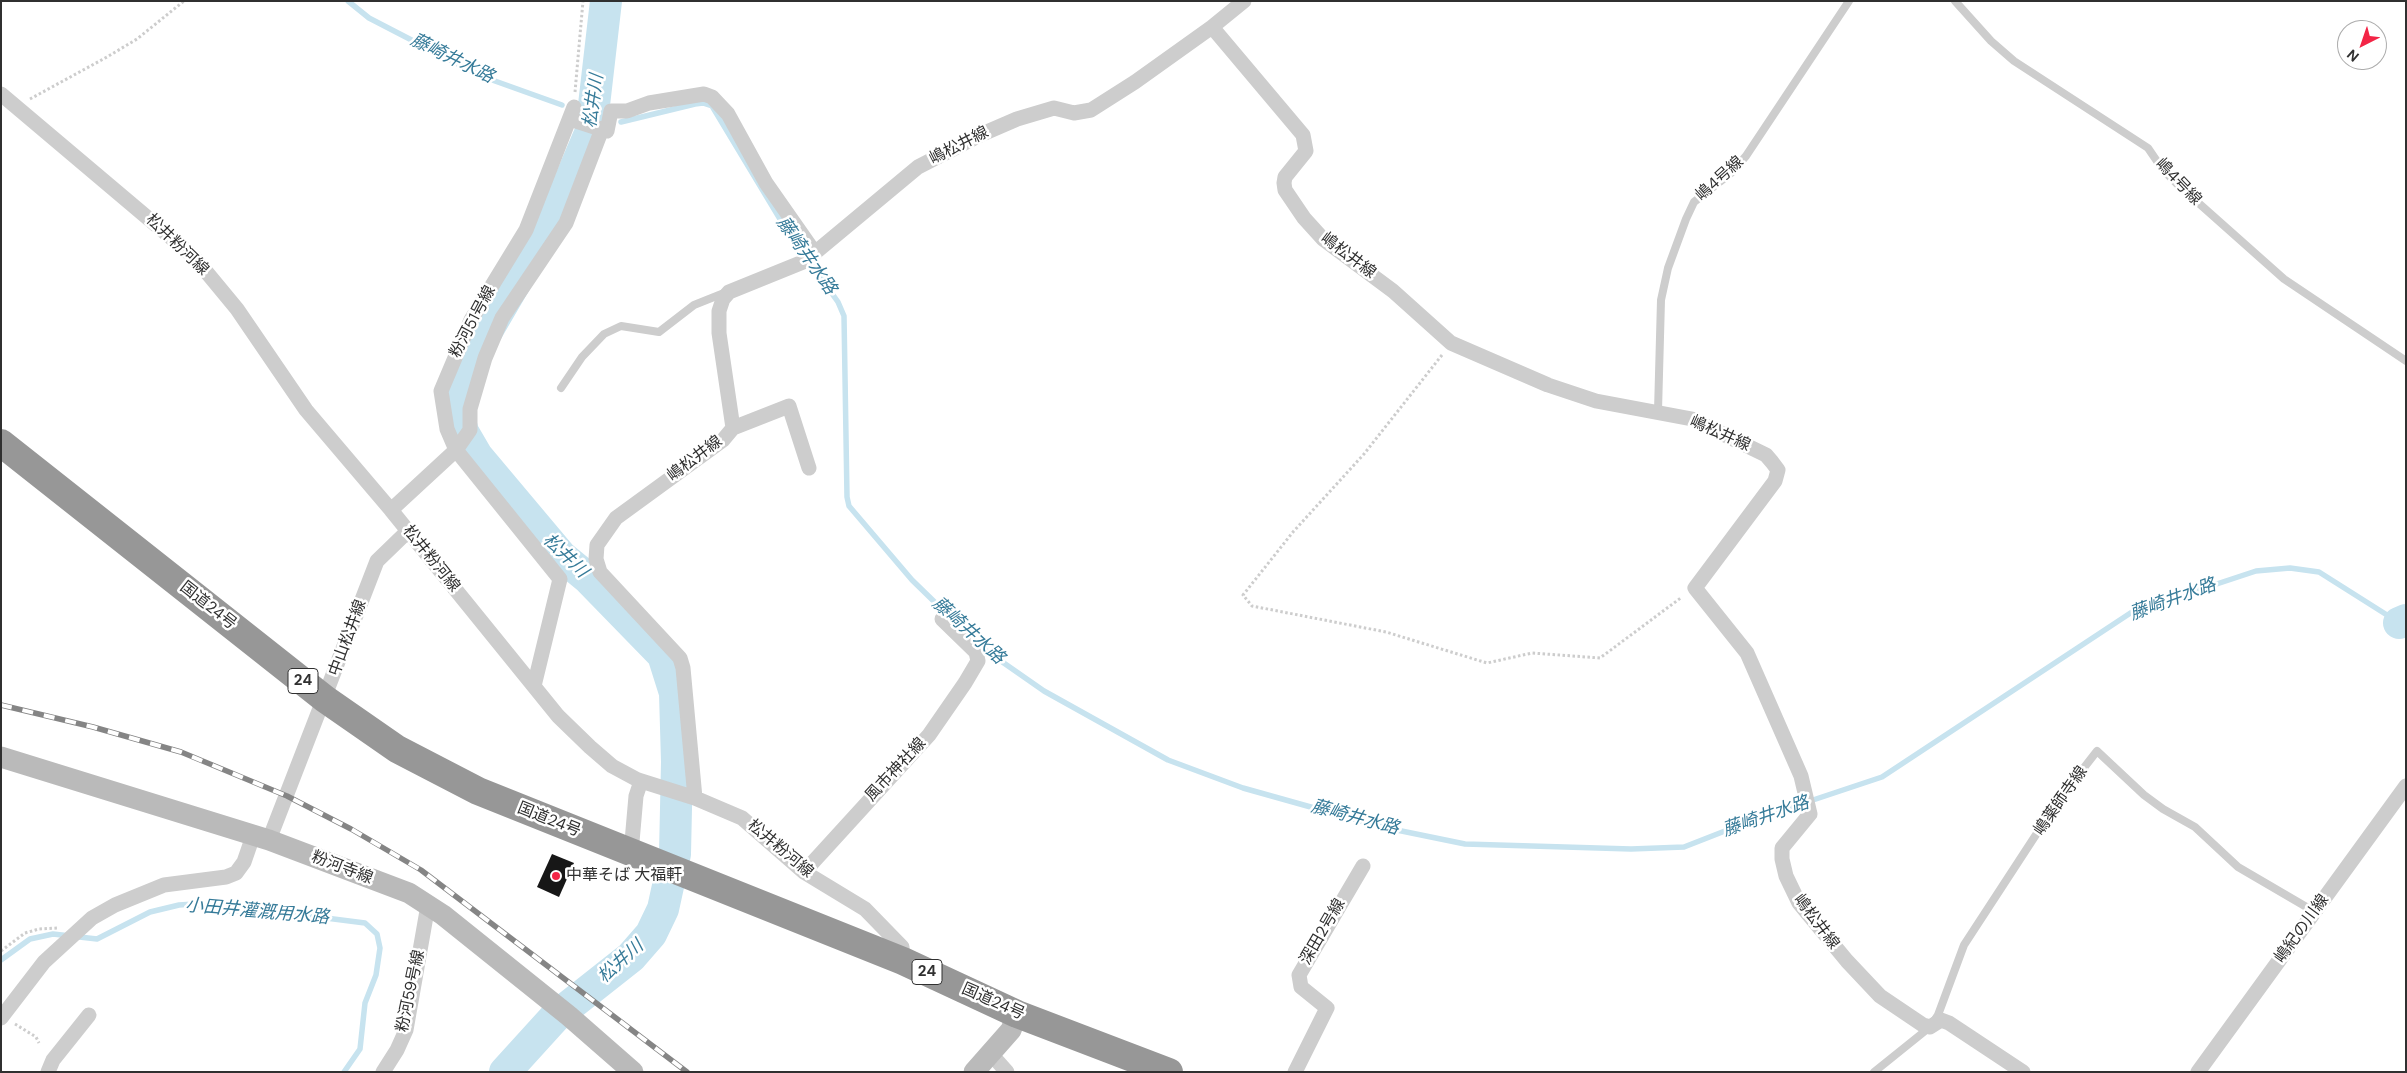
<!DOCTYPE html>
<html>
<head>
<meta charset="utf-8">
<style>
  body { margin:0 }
  #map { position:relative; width:2407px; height:1073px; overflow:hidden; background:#fff; font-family:"DM Sans",sans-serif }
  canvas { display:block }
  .frame { position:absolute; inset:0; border:2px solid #303030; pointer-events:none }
  .north { position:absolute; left:2337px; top:20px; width:50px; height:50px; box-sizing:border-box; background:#fff; border:1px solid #acacac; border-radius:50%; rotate:221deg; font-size:14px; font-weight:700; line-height:20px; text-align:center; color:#303030 }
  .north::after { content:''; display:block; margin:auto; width:18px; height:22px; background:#f32546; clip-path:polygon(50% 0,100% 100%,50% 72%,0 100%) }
</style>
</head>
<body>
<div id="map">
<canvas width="2407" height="1073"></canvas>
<div class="frame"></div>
<div class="north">N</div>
</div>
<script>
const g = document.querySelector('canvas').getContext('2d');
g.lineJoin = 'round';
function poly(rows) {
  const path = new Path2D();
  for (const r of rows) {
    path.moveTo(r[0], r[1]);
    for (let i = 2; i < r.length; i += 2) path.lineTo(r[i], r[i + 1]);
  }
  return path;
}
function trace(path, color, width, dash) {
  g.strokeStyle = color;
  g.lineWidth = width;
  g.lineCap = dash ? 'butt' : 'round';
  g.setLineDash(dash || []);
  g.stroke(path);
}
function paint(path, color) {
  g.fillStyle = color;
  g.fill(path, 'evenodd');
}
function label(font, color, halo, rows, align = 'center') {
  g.font = font + ' "DM Sans","Noto Sans JP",sans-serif';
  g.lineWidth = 5;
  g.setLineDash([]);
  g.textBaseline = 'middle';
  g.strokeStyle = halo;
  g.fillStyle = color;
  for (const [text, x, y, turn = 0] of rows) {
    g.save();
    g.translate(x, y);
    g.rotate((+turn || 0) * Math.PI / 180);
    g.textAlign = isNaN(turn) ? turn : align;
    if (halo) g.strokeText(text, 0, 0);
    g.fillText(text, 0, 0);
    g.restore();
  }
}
trace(poly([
  [348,1,369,18,481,76,562,105],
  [621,122,695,104,703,103,712,106,786,229,838,302,844,316,847,497,849,506,912,580,950,617],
  [978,645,1044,691,1168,760,1243,788,1382,827,1465,844,1631,849,1684,847,1753,820,1882,777,2132,612,2256,571,2290,568,2319,572,2406,627],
  [1,960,30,939,53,934,97,939,150,912,179,905,194,904,228,911,263,910,365,923,377,934,380,948,376,975,365,1003,360,1049,344,1072]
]), '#c7e3ef', 5.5);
trace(poly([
  [2399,623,2406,620],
  [505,1072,555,1017,631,957,651,934,663,909,675,854,677,762,675,693,663,655,589,579,561,556,477,456,463,432,458,413,465,376,476,350,557,211,591,131,606,1]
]), '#c7e3ef', 32);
paint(poly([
  [552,854,574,863,559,897,537,887]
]), '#171717');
trace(poly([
  [575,92,583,1],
  [30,99,107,57,137,39,184,1],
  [1442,355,1364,454,1293,532,1243,595,1252,606,1386,632,1487,663,1532,653,1600,658,1682,597],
  [1,951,25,933,39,929,57,928],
  [15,1024,36,1037,39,1043]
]), '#cdcdcd', 3, [2.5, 2.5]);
trace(poly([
  [1955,1,1991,41,2014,61,2148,148,2163,170,2176,183,2284,279,2406,361],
  [561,388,582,357,604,334,621,326,659,332,694,305,724,293],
  [1658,411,1661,300,1668,268,1686,219,1694,202,1731,173,1746,156,1849,1],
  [1874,1072,1930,1027,1938,1015,1964,945,2058,801,2097,751,2144,795,2163,809,2195,827,2238,867,2315,912]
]), '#cdcdcd', 8);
trace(poly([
  [1212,27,1244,1],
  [1,94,194,257,237,309,306,410,391,510,558,716,590,747,612,766,638,780,695,798,742,818,804,872,865,909,902,947,903,961],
  [570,119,607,131,611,111,627,111,649,103,704,94,712,97,728,114,766,183,815,253],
  [811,256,918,167,980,135,1017,119,1054,108,1074,113,1091,110,1135,82,1212,27,1303,135,1306,151,1285,177,1284,183,1285,190,1304,218,1323,239,1393,291,1451,343,1548,385,1596,401,1692,419,1766,455,1772,462,1778,470,1775,481,1695,588,1747,653,1801,776,1810,814,1782,848,1782,859,1786,876,1799,903,1847,961,1880,996,1923,1025,1930,1027,1941,1020,1949,1023,2023,1072],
  [733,428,789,406,809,468],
  [391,510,456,450,447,429,441,391,471,320,526,230,574,107],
  [534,686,560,579,456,450,470,430,470,409,485,358,502,318,566,223,602,129],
  [695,798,683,668,680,658,600,572,596,559,597,545,616,518,723,440,733,428,719,333,719,311,723,299,729,292,803,262],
  [269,840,377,561,408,531],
  [631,853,636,796,641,781],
  [804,872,929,735,965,683,978,661,976,652,942,619],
  [1,1018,44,962,92,918,115,905,164,885,226,877,236,873,244,862,253,836],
  [991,1054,1007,1072],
  [48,1072,53,1060,89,1015],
  [383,1072,397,1050,406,1030,428,905],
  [1295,1072,1327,1008,1301,987,1299,975,1363,866],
  [2198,1072,2406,786]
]), '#cdcdcd', 15);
trace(poly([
  [1,757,269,840,409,893,443,915,569,1016,633,1072],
  [974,1072,1011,1030,1017,1014]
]), '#bababa', 21);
trace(poly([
  [1,443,325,699,397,749,478,791,903,961,1017,1014,1169,1072]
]), '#979797', 28);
const rail = poly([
  [1,705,93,727,181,752,287,796,351,829,421,870,687,1072]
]);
trace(rail, '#858585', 5.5);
trace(rail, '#fff', 4, [11]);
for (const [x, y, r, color] of [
  [556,876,5,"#f32546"]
]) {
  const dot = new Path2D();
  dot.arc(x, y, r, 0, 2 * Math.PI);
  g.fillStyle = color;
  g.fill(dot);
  trace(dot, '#fff', 2);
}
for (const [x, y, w] of [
  [303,681,30],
  [927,972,30]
]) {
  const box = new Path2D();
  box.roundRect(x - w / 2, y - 12.5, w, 25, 4);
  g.fillStyle = '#fff';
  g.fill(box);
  trace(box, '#303030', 1);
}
label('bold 15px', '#303030', null, [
  ["24",303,681],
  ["24",927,972]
]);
label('16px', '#303030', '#fff', [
  ["嶋松井線",959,146,-27],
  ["嶋4号線",1720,179,-42],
  ["嶋4号線",2178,182,46],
  ["松井粉河線",177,245,44],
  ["嶋松井線",1348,256,37],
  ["粉河51号線",473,322,-62],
  ["嶋松井線",1720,434,24],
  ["嶋松井線",695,459,-37],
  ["松井粉河線",431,559,51],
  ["国道24号",208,606,38],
  ["中山松井線",348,638,-70],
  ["風市神社線",896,770,-47],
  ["嶋薬師寺線",2061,801,-55],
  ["国道24号",549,820,22],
  ["松井粉河線",780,849,40],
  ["粉河寺線",342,868,21],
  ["嶋松井線",1816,922,53],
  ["嶋紀の川線",2302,929,-54],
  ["深田2号線",1323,932,-60],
  ["粉河59号線",411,991,-78],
  ["国道24号",993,1002,24]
]);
label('16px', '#303030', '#fff', [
  ["中華そば 大福軒",566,876]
], 'left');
label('italic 18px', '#367b99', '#fff', [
  ["藤崎井水路",452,59,26],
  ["松井川",594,101,-82],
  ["藤崎井水路",806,256,55],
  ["松井川",565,556,44],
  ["藤崎井水路",2173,600,-20],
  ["藤崎井水路",968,631,42],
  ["藤崎井水路",1766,817,-19],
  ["藤崎井水路",1355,818,15],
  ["小田井灌漑用水路",257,912,5],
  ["松井川",621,962,-42]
]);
</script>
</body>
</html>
